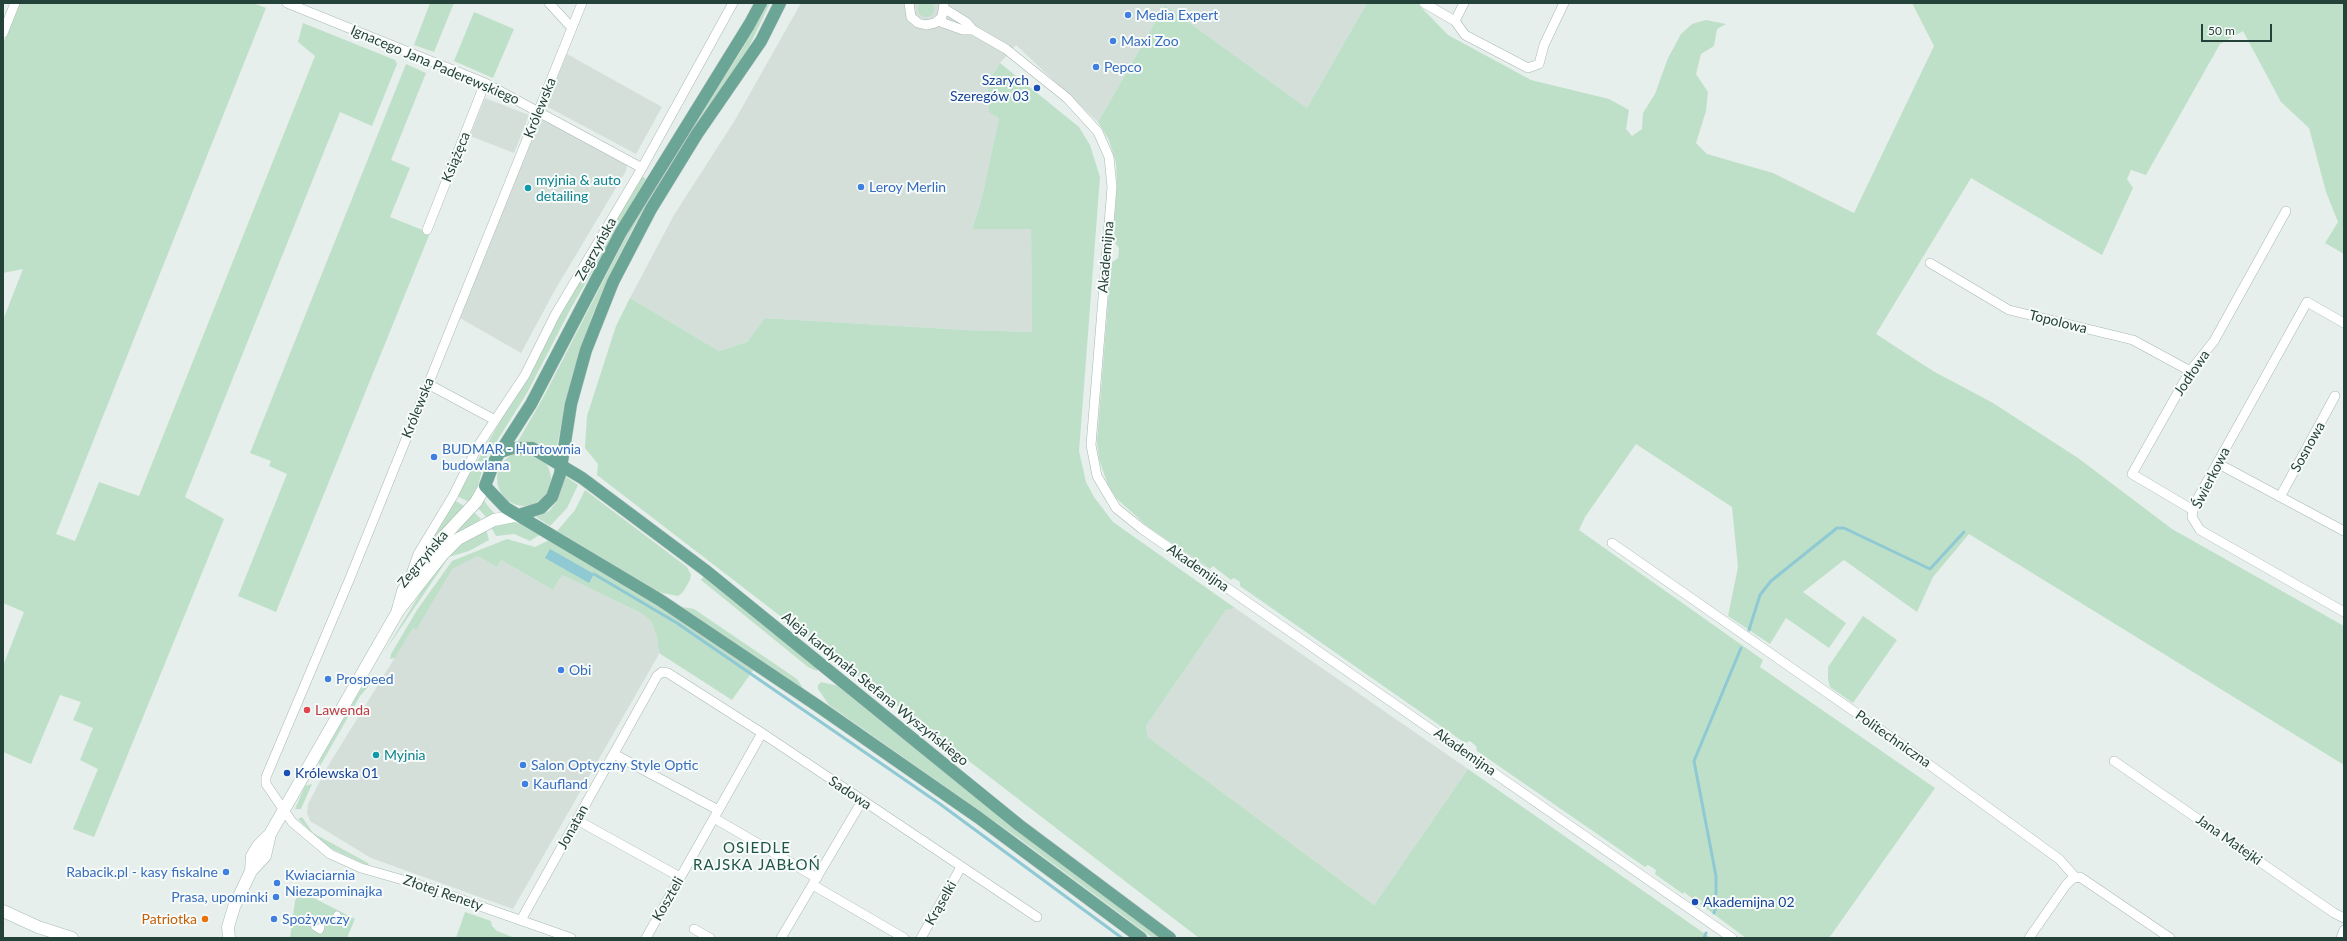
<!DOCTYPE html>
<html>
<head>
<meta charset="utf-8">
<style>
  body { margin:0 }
  #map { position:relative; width:2347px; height:941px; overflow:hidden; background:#e6efeb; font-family:Lato,sans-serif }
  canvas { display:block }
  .frame { position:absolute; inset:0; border:4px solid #24423a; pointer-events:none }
  .scale { position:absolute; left:2201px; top:24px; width:71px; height:18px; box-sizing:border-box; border:2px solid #24423a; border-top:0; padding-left:5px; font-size:12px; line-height:14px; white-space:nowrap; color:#24423a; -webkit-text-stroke:3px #f7fbf9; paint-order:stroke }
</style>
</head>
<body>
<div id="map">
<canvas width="2347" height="941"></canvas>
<div class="frame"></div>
<div class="scale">50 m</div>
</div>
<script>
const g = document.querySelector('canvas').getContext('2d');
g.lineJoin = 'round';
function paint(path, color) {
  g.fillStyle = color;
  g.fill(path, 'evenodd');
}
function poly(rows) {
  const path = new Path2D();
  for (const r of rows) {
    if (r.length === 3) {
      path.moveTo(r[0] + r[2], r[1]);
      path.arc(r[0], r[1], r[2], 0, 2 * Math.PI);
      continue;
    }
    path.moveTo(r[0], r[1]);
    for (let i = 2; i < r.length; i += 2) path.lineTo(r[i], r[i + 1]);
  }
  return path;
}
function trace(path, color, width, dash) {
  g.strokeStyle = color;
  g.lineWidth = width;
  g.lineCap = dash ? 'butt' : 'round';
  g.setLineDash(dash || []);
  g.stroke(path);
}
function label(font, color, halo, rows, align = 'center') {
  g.font = font + ' Lato,sans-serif';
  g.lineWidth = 4;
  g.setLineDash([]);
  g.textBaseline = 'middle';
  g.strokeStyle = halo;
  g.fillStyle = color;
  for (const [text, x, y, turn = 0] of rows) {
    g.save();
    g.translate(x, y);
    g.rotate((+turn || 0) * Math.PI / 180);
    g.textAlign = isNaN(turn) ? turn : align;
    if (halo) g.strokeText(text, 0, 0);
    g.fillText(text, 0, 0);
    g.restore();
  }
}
paint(poly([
  [801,3,1367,3,1307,108,1165,5,1098,122,1016,45,1000,63,988,82,999,118,982,197,972,228,1031,229,1032,332,966,330,765,318,747,342,719,351,630,298,674,215,735,120],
  [567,54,662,107,636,154,548,107,547,103],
  [485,98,529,115,514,153,470,136],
  [540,120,545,120,627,164,626,171,555,290,521,353,460,318],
  [477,556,497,567,501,560,553,590,562,575,641,613,651,621,657,636,659,654,513,909,371,858,310,821,307,813,308,804,328,766,450,568],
  [1235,608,1468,769,1374,905,1148,737,1146,726,1226,610]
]), '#d4dfda');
paint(poly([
  [926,9,8],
  [19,3,253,3,266,8,56,534,75,541,99,482,139,496,315,56,298,42,303,23,395,60,397,64,372,126,340,112,185,497,224,519,94,837,73,829,98,769,80,760,93,728,73,720,81,702,60,695,31,764,3,752,3,666,24,612,3,603,3,320,23,269,3,273,3,44],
  [430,3,454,3,434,52,414,45],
  [768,3,770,3,749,47,664,174,632,230,607,280,591,319,571,379,555,455,534,444,517,443,544,396,630,229,662,174,740,53],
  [1367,3,1417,3,1448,35,1531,80,1609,99,1629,110,1626,129,1632,136,1642,129,1643,113,1655,94,1668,58,1681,34,1692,24,1706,20,1726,24,1717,29,1714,46,1701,54,1696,74,1708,92,1706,111,1696,143,1707,154,1773,173,1854,213,1934,46,1912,3,2344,3,2344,254,2325,243,2338,222,2326,192,2309,128,2281,102,2243,31,2220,44,2146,175,2131,170,2127,179,2133,188,2102,255,1971,178,1876,334,1933,371,1993,403,2078,458,2172,529,2344,626,2344,765,1969,534,1933,577,1917,612,1844,560,1803,592,1846,623,1829,648,1786,618,1770,644,1728,616,1738,567,1732,507,1636,444,1585,517,1579,530,1763,660,1760,667,1935,788,1829,938,1746,938,1700,904,1702,901,1695,896,1693,899,1684,892,1683,894,1655,874,1656,870,1648,865,1645,867,1477,751,1476,746,1470,741,1465,743,1240,586,1240,582,1234,578,1231,580,1213,566,1210,569,1148,527,1116,498,1108,485,1099,459,1097,442,1111,263,1118,258,1119,248,1113,240,1117,184,1116,163,1109,140,1098,122,1165,5,1307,108],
  [474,12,514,29,493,78,454,61],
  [1000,63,1079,127,1090,145,1100,177,1079,451,1086,482,1094,497,1113,522,1235,608,1226,610,1146,726,1148,737,1374,905,1468,769,1711,938,1199,938,597,475,598,464,585,448,587,416,616,326,630,298,719,351,747,342,765,318,966,330,1032,332,1031,229,972,229,982,197,999,118,989,112,988,82],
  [406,64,426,73,391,160,410,168,390,217,430,233,276,612,238,596,287,474,269,466,271,461,250,453],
  [640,175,646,179,571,308,527,393,485,460,477,489,469,502,457,496,516,394,568,295],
  [524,479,27],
  [565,476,578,485,567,508,550,526,536,517,549,511,558,500],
  [585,490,687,567,691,575,690,580,683,592,678,596,658,592,557,531,575,510],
  [454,500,466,507,421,555],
  [484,500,487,505,495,514,486,517,478,508],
  [475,513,481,519,449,539,460,524],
  [513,522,521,524,541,534,530,541,514,534,496,536,491,527],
  [486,529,489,540,469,551,449,557,383,654,426,584,447,557,463,542],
  [507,539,535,547,549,540,620,581,754,669,732,700,659,653,657,637,651,621,641,613,562,575,553,590,501,560,497,567,477,556,452,569,416,630,413,628,395,658,390,659,391,654,417,610,452,561],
  [704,576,818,668,817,671,808,667,706,584,701,580],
  [682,607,694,609,797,679,803,688],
  [1863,616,1897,640,1853,703,1830,687,1828,679,1828,667],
  [373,681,360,696,320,766,319,762,361,689],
  [821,682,839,686,1165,938,1153,938,1017,837,829,705,818,689,818,685],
  [312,784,301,809,295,809,305,786],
  [302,817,313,833,368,863,369,866,330,848,316,837,298,819],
  [300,891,355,919,347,938,290,938,295,901],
  [465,912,491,921,492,926,497,931,515,938,456,938]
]), '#bfe0c8');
paint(poly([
  [550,549,594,574,589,583,545,558]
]), '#8ec9d4');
trace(poly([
  [594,574,677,623,940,804,1122,938],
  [1749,630,1760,595,1771,581,1837,528,1844,528,1930,569,1964,532],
  [1716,894,1716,876,1694,761,1741,648],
  [1714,913,1716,907],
  [1704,938,1706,933]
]), '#8ec9d4', 3);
const pedestrian = poly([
  [336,917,337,915],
  [315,927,320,930,321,927]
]);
const minor = poly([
  [287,3,485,83,642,168],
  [549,3,572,28],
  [909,3,911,17,918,23,926,25,935,23,942,17,944,4],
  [1424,3,1455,21,1465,35,1528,68,1539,64,1544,45,1564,3],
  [945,9,966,22,973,30,1006,49,1067,98,1098,132,1109,157,1112,187,1091,445,1097,476,1116,508,1142,529,1732,938],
  [938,21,963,30,973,30],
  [1455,21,1464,3],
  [3,33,15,3],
  [427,230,485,83],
  [1930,263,2009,310,2133,340,2190,371],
  [2344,323,2307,302,2194,505,2192,517,2200,530,2344,612],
  [428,384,495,420],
  [2217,463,2344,531],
  [2280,497,2335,396],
  [2193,510,2132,474,2190,371,2214,341,2286,211],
  [1612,543,1898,742,2059,859,2076,878],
  [411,574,418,554,453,496,478,446,525,375,555,315,642,168,733,3],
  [614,754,718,810],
  [2114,761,2334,913,2344,918],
  [714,818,817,878],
  [577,820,680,877],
  [813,885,904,938],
  [521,920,657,676,662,672,668,673,762,733,1037,917],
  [694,929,710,938],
  [571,938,417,884,361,868,330,854,292,822,266,784,266,777,350,578,582,3],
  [646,938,762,733],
  [781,938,862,801],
  [921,938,961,867],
  [2029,938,2066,885,2073,878,2080,877,2170,938],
  [2341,938,2344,930]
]);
const secondary = poly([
  [398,609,403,591,410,579,434,547,476,502,485,486],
  [251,871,252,856,258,846,270,834,398,611,442,555,458,539,494,520,519,515],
  [3,911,38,927,72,938],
  [229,938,228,927,234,907,251,871,265,856,270,834]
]);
const primary = poly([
  [761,3,749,25,621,232,531,404,495,460,485,486,506,508,660,600,818,706,979,818,1141,938],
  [500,452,513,448,532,448,582,478,705,570,1019,825,1170,938],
  [519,515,541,508,552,497,560,474,571,404,586,350,613,282,651,209,697,134,761,41,780,3]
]);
trace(pedestrian, '#a8b8b2', 8);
trace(minor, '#a8b8b2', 10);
trace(secondary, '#a4bbb3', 13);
trace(primary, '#c2cac8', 13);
trace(pedestrian, '#fff', 7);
trace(minor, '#fff', 9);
trace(secondary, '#fff', 12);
trace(primary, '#6aa596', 12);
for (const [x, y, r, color] of [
  [1128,15,4,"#3f7fe0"],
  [1113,41,4,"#3f7fe0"],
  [1096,67,4,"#3f7fe0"],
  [1037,88,4,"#1a4fb4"],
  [861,187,4,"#3f7fe0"],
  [528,188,4,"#0f9aa8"],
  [434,457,4,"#3f7fe0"],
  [561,670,4,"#3f7fe0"],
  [328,679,4,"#3f7fe0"],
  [307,710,4,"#e0444e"],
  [376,755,4,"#0f9aa8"],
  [523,765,4,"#3f7fe0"],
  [287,773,4,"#1a4fb4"],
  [525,784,4,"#3f7fe0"],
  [226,872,4,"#3f7fe0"],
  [277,883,4,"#3f7fe0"],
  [276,897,4,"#3f7fe0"],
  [1695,902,4,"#1a4fb4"],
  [205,919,4,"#e8710a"],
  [274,919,4,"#3f7fe0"]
]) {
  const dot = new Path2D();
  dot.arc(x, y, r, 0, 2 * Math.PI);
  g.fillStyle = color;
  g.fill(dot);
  trace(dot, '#f7fbf9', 1.5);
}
label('14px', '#366cbe', '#f7fbf9', [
  ["Media Expert",1136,15],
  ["Maxi Zoo",1121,41],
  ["Pepco",1104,67],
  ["Leroy Merlin",869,187],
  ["BUDMAR - Hurtownia",442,449],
  ["budowlana",442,465],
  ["Obi",569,670],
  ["Prospeed",336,679],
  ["Salon Optyczny Style Optic",531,765],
  ["Kaufland",533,784],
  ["Rabacik.pl - kasy fiskalne",218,872,"right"],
  ["Kwiaciarnia",285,875],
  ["Niezapominajka",285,891],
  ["Prasa, upominki",268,897,"right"],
  ["Spożywczy",282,919]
], 'left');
label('14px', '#24423a', '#f7fbf9', [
  ["Ignacego Jana Paderewskiego",435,65,23],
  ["Królewska",540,108,-68],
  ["Książęca",456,157,-68],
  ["Zegrzyńska",596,249,-61],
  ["Akademijna",1106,257,-85],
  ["Topolowa",2058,322,14],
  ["Jodłowa",2192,373,-56],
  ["Królewska",418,408,-68],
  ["Sosnowa",2308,447,-61],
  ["Świerkowa",2211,478,-63],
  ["Zegrzyńska",423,559,-50],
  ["Akademijna",1198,568,35],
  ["Aleja kardynała Stefana Wyszyńskiego",875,689,39],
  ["Politechniczna",1893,739,35],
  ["Akademijna",1465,752,35],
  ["Sadowa",850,793,34],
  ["Jonatan",573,827,-61],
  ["Jana Matejki",2229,840,35],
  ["Złotej Renety",443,893,19],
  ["Koszteli",668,899,-60],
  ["Krąselki",941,903,-60]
]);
label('14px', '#164399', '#f7fbf9', [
  ["Szarych",1029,80,"right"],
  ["Szeregów 03",1029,96,"right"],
  ["Królewska 01",295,773],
  ["Akademijna 02",1703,902]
], 'left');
label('14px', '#0d838f', '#f7fbf9', [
  ["myjnia & auto",536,180],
  ["detailing",536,196],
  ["Myjnia",384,755]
], 'left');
label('14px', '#be3a42', '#f7fbf9', [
  ["Lawenda",315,710]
], 'left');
label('14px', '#c56008', '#f7fbf9', [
  ["Patriotka",197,919]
], 'right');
g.letterSpacing = '1px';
label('15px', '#1f5548', '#f7fbf9', [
  ["OSIEDLE",757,848],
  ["RAJSKA JABŁOŃ",757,865]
]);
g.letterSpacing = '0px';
</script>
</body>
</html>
